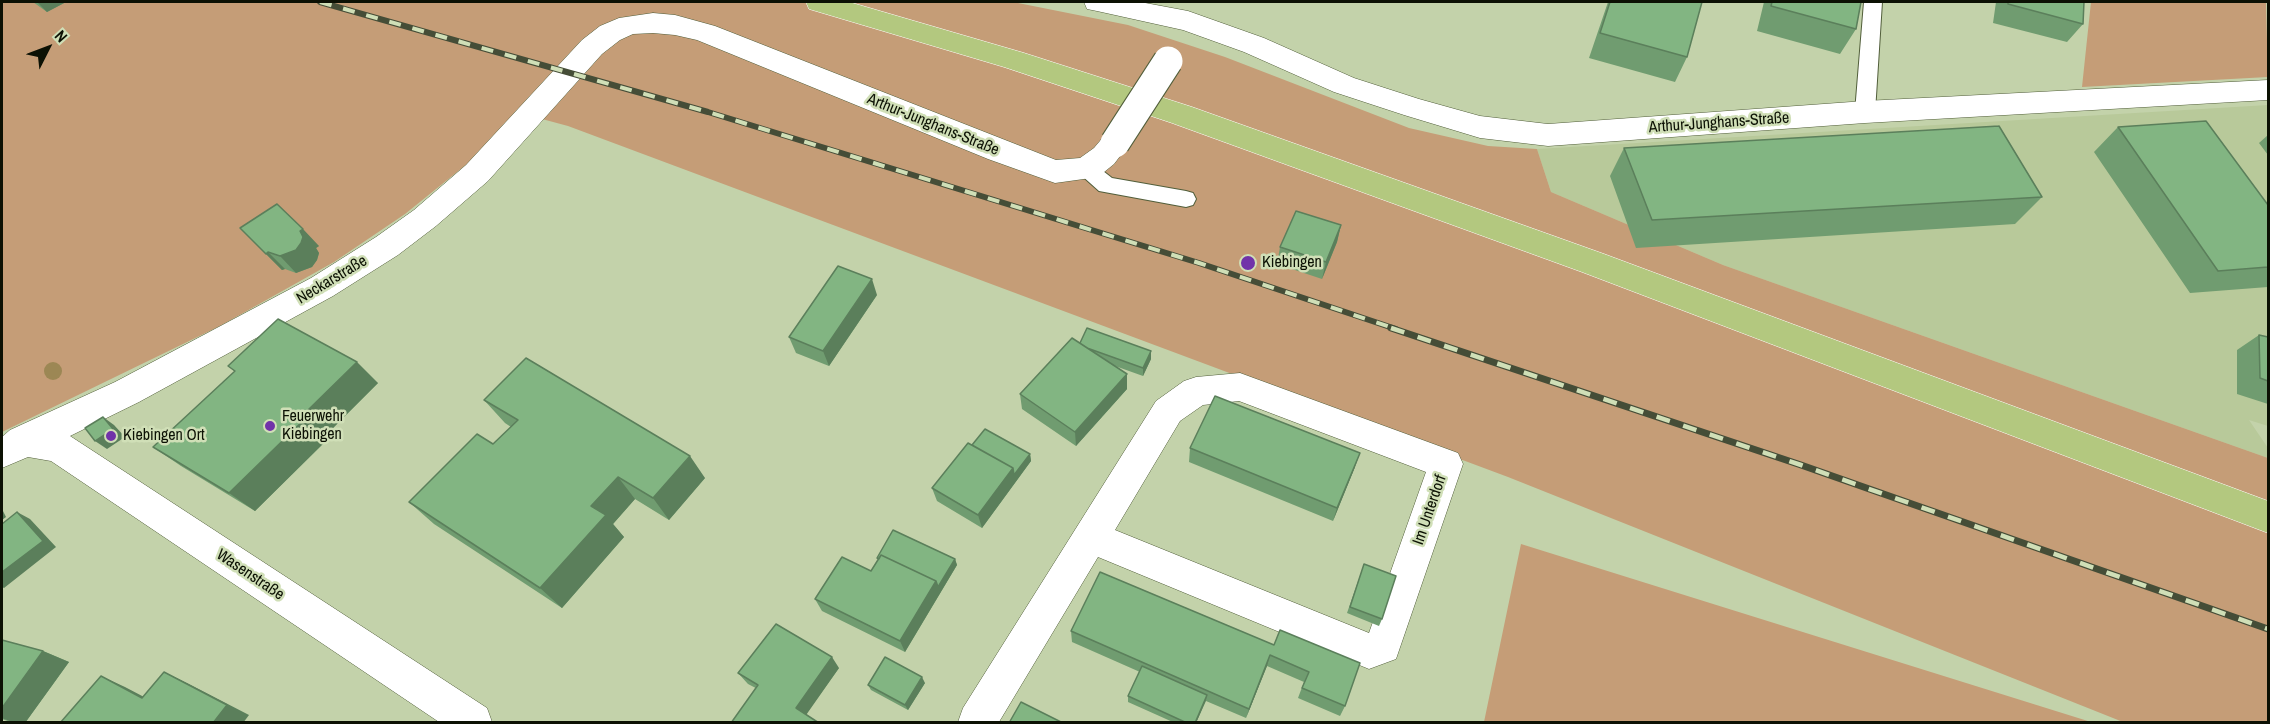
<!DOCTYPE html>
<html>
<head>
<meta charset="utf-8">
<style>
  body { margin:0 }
  #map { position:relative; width:2270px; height:724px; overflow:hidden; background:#c3d2aa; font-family:"Archivo Narrow",sans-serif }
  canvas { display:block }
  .frame { position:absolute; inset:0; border:3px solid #0c1104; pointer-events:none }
  .north { position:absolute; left:18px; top:18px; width:60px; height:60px; -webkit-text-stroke:4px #d0dfb7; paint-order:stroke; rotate:48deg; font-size:16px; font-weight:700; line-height:24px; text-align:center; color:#0c1104 }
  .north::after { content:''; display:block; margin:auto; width:21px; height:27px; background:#0c1104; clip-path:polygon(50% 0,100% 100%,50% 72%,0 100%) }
</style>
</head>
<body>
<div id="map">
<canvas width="2270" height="724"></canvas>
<div class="frame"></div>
<div class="north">N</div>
</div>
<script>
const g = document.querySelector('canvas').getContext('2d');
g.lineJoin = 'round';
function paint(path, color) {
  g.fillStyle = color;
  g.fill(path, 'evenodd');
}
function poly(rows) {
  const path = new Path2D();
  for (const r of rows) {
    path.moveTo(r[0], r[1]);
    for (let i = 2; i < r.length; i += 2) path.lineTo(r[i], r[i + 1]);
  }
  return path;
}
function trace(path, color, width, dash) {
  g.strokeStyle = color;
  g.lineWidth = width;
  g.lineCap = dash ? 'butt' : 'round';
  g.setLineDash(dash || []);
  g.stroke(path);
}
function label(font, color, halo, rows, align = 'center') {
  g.font = font + ' "Archivo Narrow",sans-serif';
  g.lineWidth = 5;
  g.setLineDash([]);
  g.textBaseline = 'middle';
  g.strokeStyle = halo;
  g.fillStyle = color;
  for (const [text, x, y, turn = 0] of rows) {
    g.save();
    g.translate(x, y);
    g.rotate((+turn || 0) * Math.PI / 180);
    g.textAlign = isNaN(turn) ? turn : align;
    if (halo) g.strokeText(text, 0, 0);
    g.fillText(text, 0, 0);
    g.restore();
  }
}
paint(poly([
  [2268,105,2268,426,2249,420,2268,448,2268,458,1723,265,1551,192,1537,149]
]), '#b8c99a');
paint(poly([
  [2,2,1013,2,1128,25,1225,57,1409,128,1488,146,1537,149,1551,192,1723,265,2268,458,2268,722,2123,722,1508,477,568,126,516,112,467,164,405,214,334,262,220,326,2,432],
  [2091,2,2266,2,2268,77,2082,87],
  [1521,544,2091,722,1484,722]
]), '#c59d77');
const service = poly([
  [1864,2,1882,2,1875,112,1872,117,1865,119,1858,117,1855,112,1864,2],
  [1087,161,1094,164,1112,178,1186,191,1193,193,1196,199,1193,205,1186,207,1099,191,1080,174,1077,169,1080,164,1087,161]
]);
const minor = poly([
  [1084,2,1140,2,1188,11,1264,38,1354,78,1419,99,1480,116,1548,124,1865,101,2268,80,2268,100,1865,123,1548,146,1480,138,1404,115,1334,92,1244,52,1183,30,1097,11,1087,9,1084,2],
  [653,13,675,15,715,26,1056,160,1080,158,1094,148,1105,135,1115,132,1125,135,1130,143,1114,164,1098,177,1055,183,988,159,697,40,675,35,653,33,633,34,620,40,602,54,488,181,436,226,398,255,333,296,139,402,70,436,487,708,492,722,439,722,51,461,28,457,2,468,2,437,10,430,115,382,311,278,376,237,414,210,466,165,582,40,600,26,619,18,653,13],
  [1240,373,1458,453,1463,464,1396,659,1369,669,1098,557,999,722,958,722,963,708,1156,401,1184,381,1196,377,1240,373],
  [1239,401,1426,472,1369,633,1115,530,1180,421,1203,405,1239,401]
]);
const primary = poly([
  [806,2,849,2,1024,53,1192,107,1604,254,2268,501,2268,533,1582,272,1172,123,1004,67,809,9,806,2]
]);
trace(service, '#515e3a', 2);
trace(minor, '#515e3a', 1);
trace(primary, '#fff', 1);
paint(service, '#fff');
paint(minor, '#fff');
paint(primary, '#b3c87f');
const railFar1 = poly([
  [320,2,708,112,1199,263,1396,329]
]);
const rail = poly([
  [1391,328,1801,465,2268,629]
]);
trace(railFar1, '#454d37', 6);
trace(rail, '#454d37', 7);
trace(railFar1, '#d0dfb7', 4, [12]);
trace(rail, '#d0dfb7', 4.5, [14]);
const minorBridge = poly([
  [1115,143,1168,61]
]);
trace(minorBridge, '#515e3a', 31, []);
trace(minorBridge, '#fff', 29);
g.fillStyle = '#9c8754';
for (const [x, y] of [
  [53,371]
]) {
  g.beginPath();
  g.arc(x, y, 9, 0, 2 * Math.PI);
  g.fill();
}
paint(poly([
  [33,2,66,2,47,12],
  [1608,2,1702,2,1687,57,1675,82,1589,58],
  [1764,2,1861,2,1856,29,1840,54,1757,31],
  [1996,2,2084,2,2083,24,2067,42,1993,23],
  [2118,127,2268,205,2268,287,2190,293,2094,152],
  [2268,135,2268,155,2259,143],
  [1624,148,2042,197,2015,224,1636,248,1610,176],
  [1341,225,1337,242,1322,279,1277,264,1280,247],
  [240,228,319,246,316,248,319,253,317,260,312,267,296,273,285,269,282,270],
  [877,295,829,366,796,353,789,337],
  [2259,335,2268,337,2268,404,2237,394,2237,350],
  [1080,343,1151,351,1151,359,1143,376,1115,366,1127,374,1127,389,1076,446,1022,409,1020,394],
  [228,366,378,383,330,431,333,434,255,511,181,466,153,447,235,372],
  [484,400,705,478,669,520,635,499,613,524,624,537,562,608,434,524,409,502,493,444,511,427,505,423],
  [1190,448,1355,467,1333,521,1189,462],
  [1030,454,1031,461,982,528,937,501,932,488],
  [877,558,955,559,957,565,905,652,822,611,815,599,871,571,878,560],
  [1364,564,1382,619,1379,626,1347,613],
  [1280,630,1345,706,1340,716,1298,698,1304,682,1267,666,1246,718,1206,701,1196,723,1175,723,1128,702,1128,696,1140,672,1072,642,1071,631,1274,645],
  [2,640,43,651,69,662,25,723,13,723,2,719],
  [839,668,806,714,748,684,738,673],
  [925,683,908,710,871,690,868,685]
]), '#709c70');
paint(poly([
  [39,2,66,2,47,12,38,3],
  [1341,225,1337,242,1322,279,1326,262],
  [303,229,319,246,316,248,319,253,317,260,312,267,296,273,280,256,300,231],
  [268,252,285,269,282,270,266,254],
  [872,279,877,295,829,366,823,351],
  [1151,351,1151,359,1143,376,1143,368],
  [357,362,378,383,330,431,333,434,255,511,229,493,307,411],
  [1127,374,1127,389,1076,446,1075,432],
  [103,417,114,425,125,437,107,449,95,441],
  [1360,453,1355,467,1333,521,1337,508],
  [1030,454,1031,461,982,528,978,515,1013,468],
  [690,456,705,478,669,520,653,498],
  [618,477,635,499,613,524,624,537,562,608,540,588,591,506],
  [2,509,6,517,2,520],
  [17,512,30,519,56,547,4,588,2,587,2,572],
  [955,559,957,565,905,652,900,641,936,581],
  [43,651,69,662,25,723,15,723,2,718,2,708],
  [1270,655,1267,666,1246,718,1249,709],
  [832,657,839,668,804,718,796,708],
  [164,672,187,683,249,715,243,723,213,723],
  [101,676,125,687,165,708,142,698],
  [922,677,925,683,908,710,905,705],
  [1207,695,1206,700,1196,723,1195,723]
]), '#5b7f5b');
const building = poly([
  [1610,2,1702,2,1687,57,1600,33,1610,2],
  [1772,2,1861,2,1856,29,1771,6,1772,2],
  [2008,2,2084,2,2083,24,2008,4,2008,2],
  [2206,121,2268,205,2268,267,2218,271,2118,127,2206,121],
  [1999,126,2042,197,1652,220,1624,148,1999,126],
  [277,204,303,229,300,231,303,237,301,243,296,250,280,256,268,252,266,254,240,228,277,204],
  [1296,211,1341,225,1326,262,1280,247,1296,211],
  [838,266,872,279,823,351,789,337,838,266],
  [278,319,357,362,307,411,310,414,229,493,153,447,235,371,228,366,278,319],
  [1087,328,1151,351,1143,368,1087,348,1080,343,1087,328],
  [2259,335,2268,337,2268,381,2260,378,2259,335],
  [1072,338,1127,374,1075,432,1020,394,1072,338],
  [526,358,690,456,653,498,618,477,591,506,606,515,540,588,409,502,477,434,493,444,518,420,484,400,526,358],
  [1215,396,1360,453,1337,508,1190,448,1215,396],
  [103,417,113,429,95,441,85,428,103,417],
  [985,429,1030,454,1014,475,1013,468,972,445,985,429],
  [968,443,1013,468,978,515,932,488,968,443],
  [17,512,43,541,2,572,2,524,17,512],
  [893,530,955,559,938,587,936,581,881,555,879,559,877,558,893,530],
  [881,555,936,581,900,641,815,599,842,557,871,571,881,555],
  [1364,564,1396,576,1382,619,1350,607,1364,564],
  [1100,572,1274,645,1280,630,1360,663,1345,706,1302,688,1309,672,1270,655,1249,709,1071,631,1100,572],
  [776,624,832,657,796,708,819,723,731,723,758,685,738,673,776,624],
  [2,640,43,651,2,708,2,640],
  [885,657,922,677,905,705,868,685,885,657],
  [1142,666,1207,695,1195,723,1187,723,1128,696,1142,666],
  [164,672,227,705,213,723,60,723,101,676,142,698,164,672],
  [1021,702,1063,723,1009,723,1021,702]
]);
paint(building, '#82b582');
trace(building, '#5b7f5b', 1.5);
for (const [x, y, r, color] of [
  [1248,263,8,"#7133a9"],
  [270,426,6,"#7133a9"],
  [111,436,6,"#7133a9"]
]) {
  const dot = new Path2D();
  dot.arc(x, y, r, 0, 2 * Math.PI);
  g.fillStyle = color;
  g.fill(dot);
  trace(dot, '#d0dfb7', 2);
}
label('16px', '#0c1104', '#d0dfb7', [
  ["Arthur-Junghans-Straße",1719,123,-4],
  ["Arthur-Junghans-Straße",933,125,22],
  ["Neckarstraße",332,280,-31],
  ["Im Unterdorf",1430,510,-71],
  ["Wasenstraße",250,575,34]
]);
label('16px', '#0c1104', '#d0dfb7', [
  ["Kiebingen",1262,263],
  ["Feuerwehr",282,417],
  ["Kiebingen",282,435],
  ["Kiebingen Ort",123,436]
], 'left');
</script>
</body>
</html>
